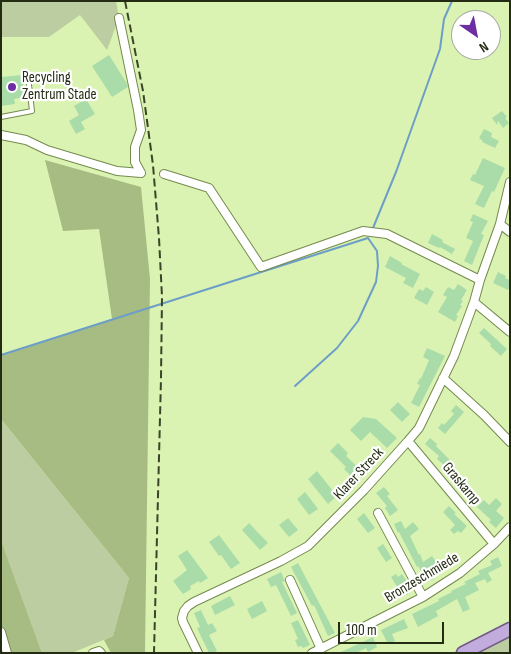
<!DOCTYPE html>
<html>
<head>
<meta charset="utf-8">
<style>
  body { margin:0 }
  #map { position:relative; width:511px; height:654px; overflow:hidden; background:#dbf3b2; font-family:"Sofia Sans Condensed",sans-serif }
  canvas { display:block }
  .frame { position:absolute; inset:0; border:2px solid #232c13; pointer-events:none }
  .north { position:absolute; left:451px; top:10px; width:50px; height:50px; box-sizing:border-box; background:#fff; border:1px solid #a7aba1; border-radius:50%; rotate:147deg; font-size:14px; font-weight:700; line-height:20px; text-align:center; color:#232c13 }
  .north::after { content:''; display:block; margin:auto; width:18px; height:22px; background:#6d2ea4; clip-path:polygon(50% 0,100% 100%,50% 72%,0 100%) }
  .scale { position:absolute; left:338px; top:622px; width:106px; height:22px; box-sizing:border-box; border:2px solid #232c13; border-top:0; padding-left:6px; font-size:15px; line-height:18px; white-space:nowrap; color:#232c13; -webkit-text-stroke:4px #fff; paint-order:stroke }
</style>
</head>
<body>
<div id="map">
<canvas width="511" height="654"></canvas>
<div class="frame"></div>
<div class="north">N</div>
<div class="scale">100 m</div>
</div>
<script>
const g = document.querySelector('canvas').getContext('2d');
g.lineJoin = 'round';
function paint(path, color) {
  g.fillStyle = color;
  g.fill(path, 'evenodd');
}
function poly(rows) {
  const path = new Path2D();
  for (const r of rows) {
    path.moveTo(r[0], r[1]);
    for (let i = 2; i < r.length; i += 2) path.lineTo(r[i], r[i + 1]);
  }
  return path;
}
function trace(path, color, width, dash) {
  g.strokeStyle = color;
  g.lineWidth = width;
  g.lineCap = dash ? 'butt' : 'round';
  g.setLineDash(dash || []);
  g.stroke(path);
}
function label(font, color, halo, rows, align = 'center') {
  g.font = font + ' "Sofia Sans Condensed",sans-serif';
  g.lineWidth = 4.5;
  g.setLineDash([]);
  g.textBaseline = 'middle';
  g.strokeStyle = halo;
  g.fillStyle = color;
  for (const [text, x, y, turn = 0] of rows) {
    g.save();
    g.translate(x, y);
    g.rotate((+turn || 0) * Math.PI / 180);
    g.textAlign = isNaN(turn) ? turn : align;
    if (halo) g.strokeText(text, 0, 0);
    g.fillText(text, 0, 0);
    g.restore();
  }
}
paint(poly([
  [1,1,116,1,119,18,107,50,80,15,49,37,1,37],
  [1,419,129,578,113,636,72,653,42,653,1,540],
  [510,635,510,653,475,653]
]), '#bccda1');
paint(poly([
  [45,160,141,187,150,279,145,653,111,653,104,640,113,636,129,578,1,419,1,355,112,319,99,229,63,231],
  [1,540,42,653,1,653]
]), '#a7bc83');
trace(poly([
  [373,228,396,172,440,49,444,19,452,1],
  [1,355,368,238,377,251,378,266,376,282,358,321,337,348,295,386]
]), '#6d9ec7', 2);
paint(poly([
  [109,55,126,82,128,87,112,97,92,66],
  [22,75,25,97,14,99,15,104,1,106,1,77],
  [86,99,95,114,81,122,85,129,76,134,69,121,79,115,74,106],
  [502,111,507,117,505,118,509,123,503,128,498,121,497,125,492,118],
  [484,129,492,133,491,137,499,141,495,148,482,142,483,141,479,138],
  [483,158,505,168,494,192,492,191,484,208,475,204,484,186,470,180,473,174,475,175],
  [473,214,488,221,481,234,484,235,472,265,464,261,473,241,466,238,473,222,470,221],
  [432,234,443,240,442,242,455,249,452,254,440,247,439,248,428,243],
  [390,256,402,263,401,264,420,274,413,288,403,283,406,278,385,267],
  [498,272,506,276,505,278,510,280,510,286,508,290,493,283],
  [458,284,467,290,461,300,463,301,460,305,462,306,456,315,458,316,455,322,438,312,447,297,443,295,448,287,454,290],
  [426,287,434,292,427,305,414,298,419,289,423,291],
  [484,328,507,349,501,356,490,346,491,344,479,333],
  [427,348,445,356,419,407,411,403,420,385,417,384,420,378,421,379,429,360,423,357],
  [398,402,410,414,402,422,390,410],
  [456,405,464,412,445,434,438,428,442,423,444,425,454,414,451,411],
  [363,417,376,419,397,438,387,448,370,432,361,441,350,430],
  [430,438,437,444,436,446,450,460,445,466,437,459,439,456,425,444],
  [338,443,348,453,346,456,362,471,356,478,353,478,344,469,346,467,330,451],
  [317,471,337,496,328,504,308,479],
  [384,487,390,494,387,496,398,510,390,516,385,508,387,506,376,493],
  [305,492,318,509,309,515,297,499],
  [496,498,502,504,496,511,504,518,496,528,489,522,491,520,477,507,484,500,489,505],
  [449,506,456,513,454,514,467,526,461,533,458,531,454,534,450,530,455,525,443,512],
  [364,513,375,528,368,533,357,519],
  [288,518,298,530,289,537,279,525],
  [401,521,405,529,413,522,419,529,410,536,419,555,420,554,423,562,432,556,437,563,429,569,434,579,427,582,418,566,417,567,399,532,398,533,394,524],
  [249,523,268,543,260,550,242,530],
  [219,535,240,563,231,569,221,555,219,556,209,542],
  [383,544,392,558,386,562,377,548],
  [187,550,208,578,200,583,199,581,190,586,191,589,183,594,173,581,187,570,178,556],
  [498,557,502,566,488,573,492,580,487,583,485,579,475,583,479,590,465,597,470,609,463,612,457,599,436,611,438,616,418,627,412,614,439,601,438,599,452,592,451,591,466,584,464,582,480,574,478,571,492,565,490,561],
  [298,563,335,633,328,636,314,605,312,606,291,567],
  [281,572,285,581,282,582,297,613,291,616,276,585,271,587,267,579],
  [396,574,398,577,402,574,410,586,405,589,409,594,403,596,391,577],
  [230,596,235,605,215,615,211,606],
  [262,601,267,611,252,619,247,609],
  [201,610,208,625,212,623,217,631,209,635,217,651,212,653,209,653,197,628,200,627,194,613],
  [404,619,408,628,392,634,395,641,388,644,381,630],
  [298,620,310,645,303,648,301,646,298,647,295,640,298,639,291,623],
  [373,637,377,647,368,652,366,648,356,653,339,653]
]), '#a9dca8');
const service = poly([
  [1,117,32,111,28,76]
]);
const minor = poly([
  [119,18,138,110,141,130,135,147,135,162,141,173],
  [1,135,26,140,47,150,117,171,141,173],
  [164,174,209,188,261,267,363,231,387,234,480,280],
  [500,224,510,232],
  [474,302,510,332],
  [443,378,484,415,510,442],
  [408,441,494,544],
  [378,513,423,597],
  [290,580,321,649],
  [1,632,7,653],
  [93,653,99,651,101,653],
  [198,653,183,622,182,618,184,611,188,606,194,602,281,561,308,546,364,490,408,441,419,428,454,356,474,302,480,280,500,224,510,182],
  [312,653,423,597,460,573,494,544,510,527]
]);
const primary = poly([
  [463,653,510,629]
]);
trace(service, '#758a4e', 6);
trace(minor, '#758a4e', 10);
trace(primary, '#705b87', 15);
trace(service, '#fff', 4);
trace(minor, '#fff', 8);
trace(primary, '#c2acdd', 12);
trace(poly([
  [125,1,143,91,153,165,159,238,162,297,161,378,154,653]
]), '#3a4427', 2, [8, 4]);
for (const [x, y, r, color] of [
  [12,87,5,"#6d2ea4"]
]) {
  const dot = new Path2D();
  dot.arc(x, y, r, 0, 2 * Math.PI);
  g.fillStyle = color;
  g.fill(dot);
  trace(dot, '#fff', 2);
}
label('15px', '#232c13', '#fff', [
  ["Recycling",22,78],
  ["Zentrum Stade",22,95]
], 'left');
label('15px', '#232c13', '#fff', [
  ["Klarer Streck",359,474,-47],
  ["Graskamp",461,484,50],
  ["Bronzeschmiede",422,578,-31]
]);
</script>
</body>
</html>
